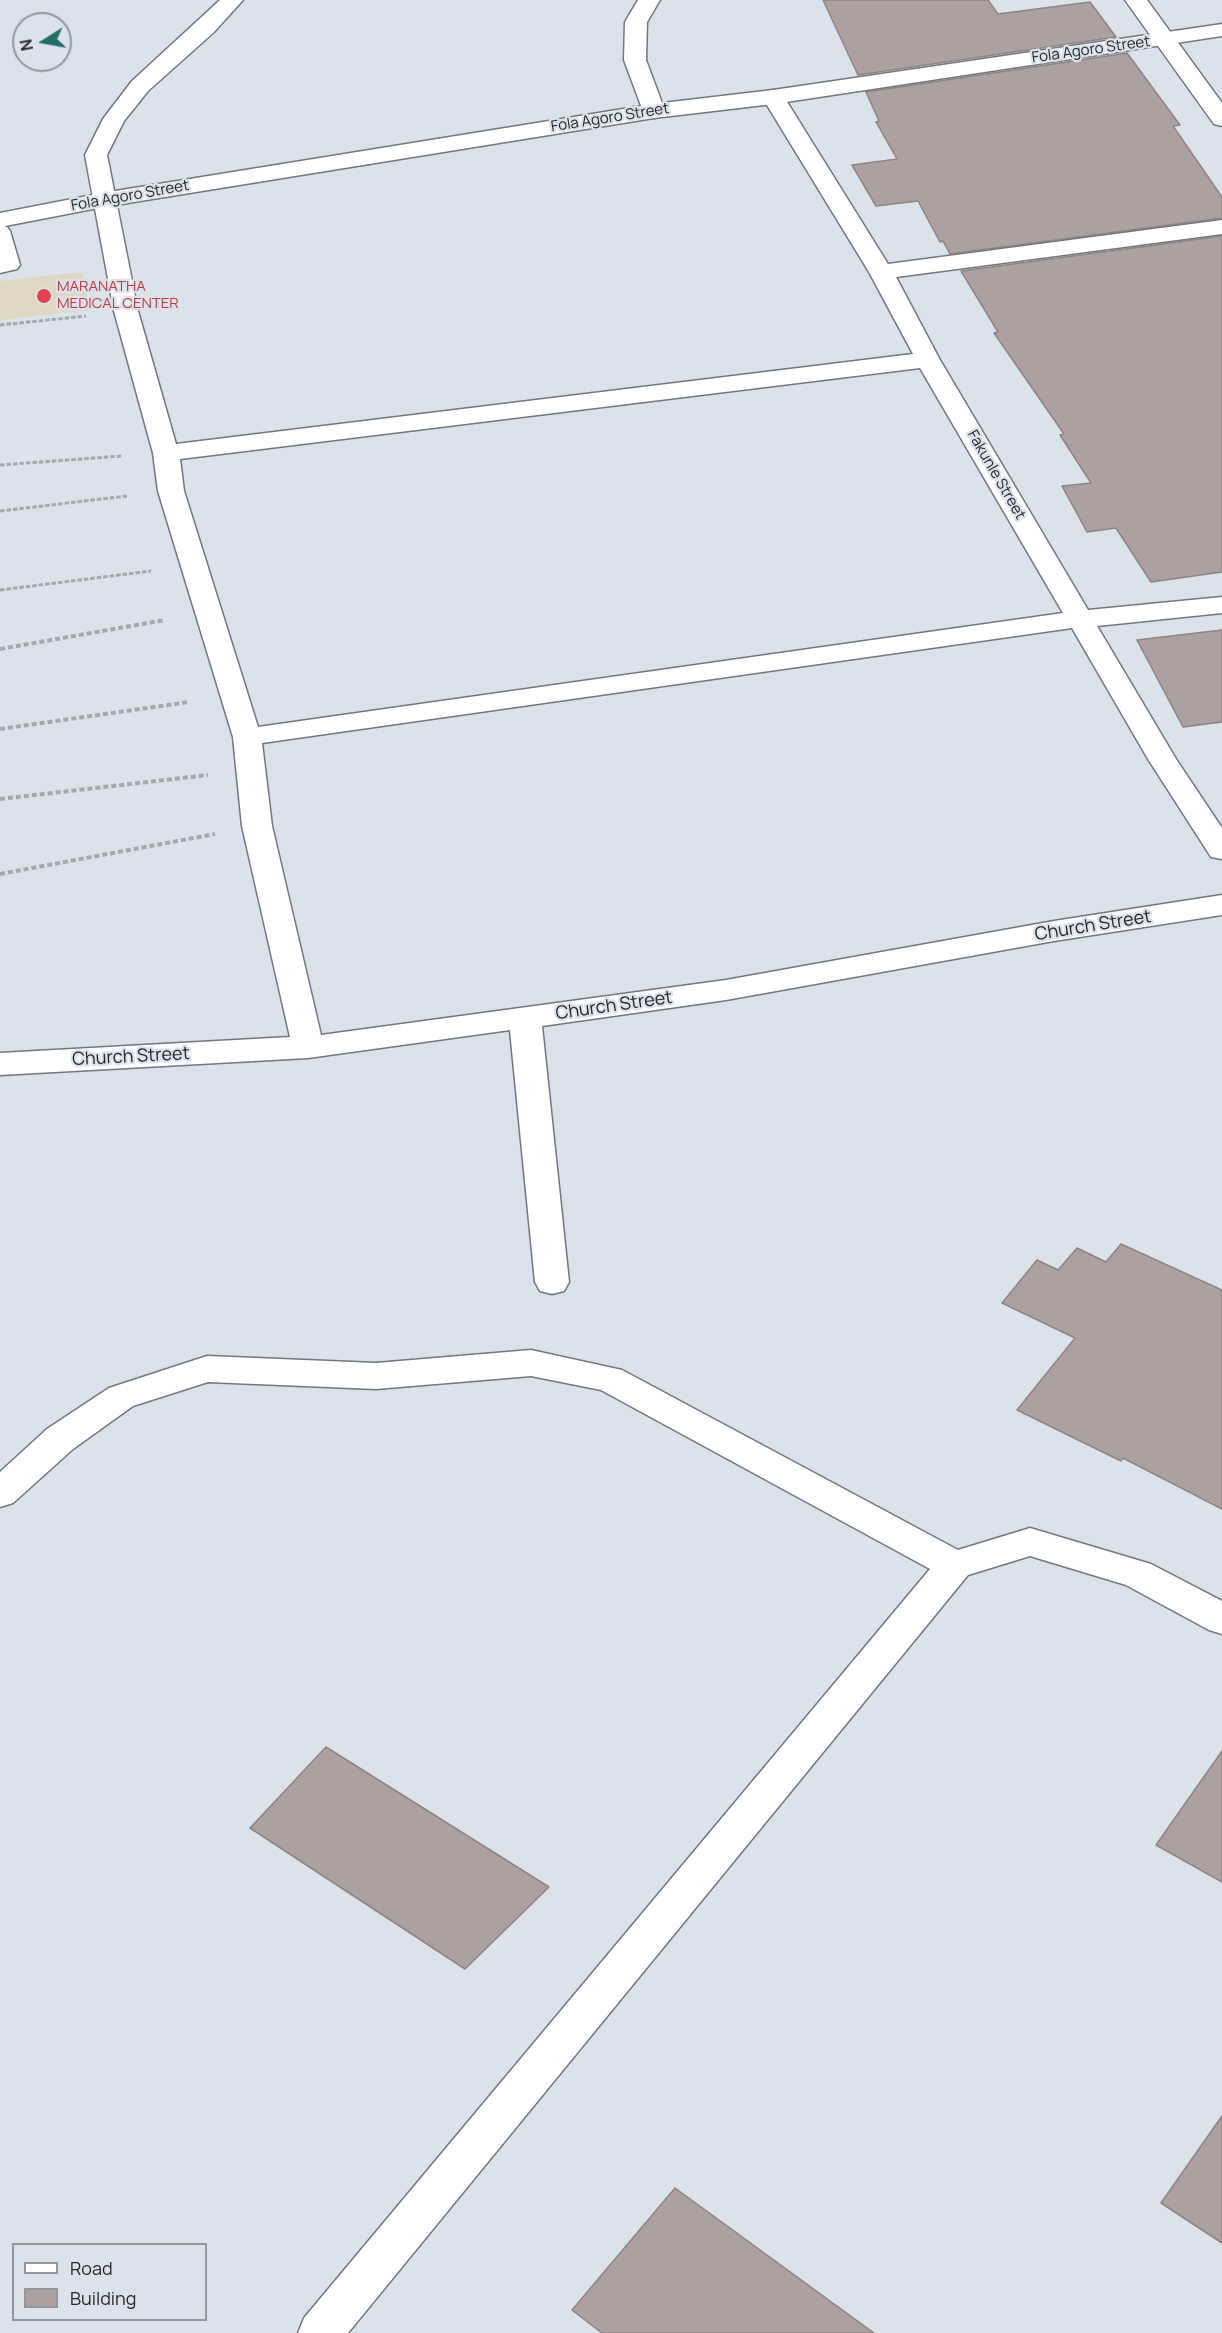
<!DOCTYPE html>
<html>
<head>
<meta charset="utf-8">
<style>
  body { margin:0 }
  #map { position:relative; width:1222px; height:2333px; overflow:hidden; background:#dbe2eb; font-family:Manrope,sans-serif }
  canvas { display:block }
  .legend { position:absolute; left:12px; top:2243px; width:195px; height:78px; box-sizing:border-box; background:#dbe2eb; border:2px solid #92979e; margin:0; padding:8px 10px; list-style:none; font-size:18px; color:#24272a }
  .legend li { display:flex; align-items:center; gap:12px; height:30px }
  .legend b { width:30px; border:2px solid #92979e }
  .north { position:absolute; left:12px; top:12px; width:60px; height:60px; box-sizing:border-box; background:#dbe2eb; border:2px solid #92979e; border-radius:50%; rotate:259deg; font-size:16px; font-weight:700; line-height:24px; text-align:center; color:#24272a }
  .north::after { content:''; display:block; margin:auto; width:21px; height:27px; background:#236d67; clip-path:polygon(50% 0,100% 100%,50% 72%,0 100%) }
</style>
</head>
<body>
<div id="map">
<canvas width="1222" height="2333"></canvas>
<ul class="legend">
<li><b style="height:8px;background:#fff"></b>Road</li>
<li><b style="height:16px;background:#ada0a0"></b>Building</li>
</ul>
<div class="north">N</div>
</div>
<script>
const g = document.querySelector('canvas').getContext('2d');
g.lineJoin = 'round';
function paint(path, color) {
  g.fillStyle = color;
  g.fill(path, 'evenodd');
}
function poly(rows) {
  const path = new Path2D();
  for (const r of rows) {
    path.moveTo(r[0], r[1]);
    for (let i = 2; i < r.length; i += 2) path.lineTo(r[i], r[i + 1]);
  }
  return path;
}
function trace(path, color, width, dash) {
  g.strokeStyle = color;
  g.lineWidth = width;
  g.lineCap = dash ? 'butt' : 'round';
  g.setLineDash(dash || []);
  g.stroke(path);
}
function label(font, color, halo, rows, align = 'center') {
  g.font = font + ' Manrope,sans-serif';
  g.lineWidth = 4.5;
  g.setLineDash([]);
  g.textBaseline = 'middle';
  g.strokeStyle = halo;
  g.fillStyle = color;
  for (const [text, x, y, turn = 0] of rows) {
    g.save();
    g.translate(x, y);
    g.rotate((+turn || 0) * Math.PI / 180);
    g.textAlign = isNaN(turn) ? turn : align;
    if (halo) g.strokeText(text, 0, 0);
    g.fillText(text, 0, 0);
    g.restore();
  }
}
paint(poly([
  [82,272,90,310,0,320,0,281]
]), '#dfd7c2');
const building = poly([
  [823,0,988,0,998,14,1090,2,1116,37,858,75,823,0],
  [1127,53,1180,125,1173,126,1222,197,1222,218,950,254,943,241,940,242,918,201,876,206,852,165,897,159,876,122,879,121,866,92,1127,53],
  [1222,236,1222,572,1151,582,1116,528,1087,532,1062,486,1091,483,1060,435,1064,434,994,333,998,332,961,271,1222,236],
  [1222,630,1222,722,1183,727,1137,640,1222,630],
  [1121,1244,1222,1290,1222,1509,1123,1458,1121,1461,1017,1410,1075,1338,1002,1303,1037,1260,1058,1270,1077,1248,1106,1262,1121,1244],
  [326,1747,549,1887,465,1969,250,1828,326,1747],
  [1222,1751,1222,1882,1156,1845,1222,1751],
  [1222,2116,1222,2243,1161,2203,1222,2116],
  [675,2188,874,2333,602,2333,572,2310,675,2188]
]);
paint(building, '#ada0a0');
trace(building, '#908483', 1.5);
const service = poly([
  [0,225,7,227,10,231,20,265,17,269,0,273,0,225]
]);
const minor = poly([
  [220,0,243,0,214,32,148,91,124,121,107,155,138,311,176,444,913,354,869,272,762,97,765,92,773,90,781,92,784,97,888,264,1222,220,1222,234,896,277,940,360,1088,610,1222,597,1222,613,1097,626,1176,759,1222,828,1222,859,1211,857,1148,759,1072,628,262,743,272,826,321,1035,726,980,1054,921,1222,895,1222,915,1054,941,726,1000,542,1026,569,1282,564,1291,552,1294,540,1291,535,1282,510,1030,308,1058,0,1075,0,1053,290,1037,242,826,233,737,158,491,153,453,114,311,85,155,103,119,132,81,220,0],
  [920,368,1063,613,258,727,184,491,180,459,920,368],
  [638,0,660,0,647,22,646,60,665,111,662,116,654,118,646,116,643,111,624,60,625,22,638,0],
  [1125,0,1147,0,1222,103,1222,126,1214,124,1125,0],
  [531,1350,622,1370,958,1550,1030,1528,1151,1564,1222,1601,1222,1634,1209,1630,1126,1585,1030,1556,968,1575,348,2333,298,2333,304,2318,930,1569,601,1390,531,1376,376,1389,208,1382,133,1406,73,1449,13,1503,0,1507,0,1472,47,1429,109,1388,207,1356,376,1363,531,1350]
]);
const tertiary = poly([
  [1222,24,1222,36,773,104,654,118,103,207,0,227,0,213,103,193,654,104,773,90,1222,24]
]);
trace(service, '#71777f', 3);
trace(minor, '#71777f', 3);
trace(tertiary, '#71777f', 3);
trace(poly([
  [0,325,86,316],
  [0,465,122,456],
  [0,511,127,496],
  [0,590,151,571]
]), '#a4a9b0', 3, [4.5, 2]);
trace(poly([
  [0,649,165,620],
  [0,729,189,702],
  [0,799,208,775],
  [0,874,215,834]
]), '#a4a9b0', 4, [5, 3]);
paint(service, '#fff');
paint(minor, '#fff');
paint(tertiary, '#fff');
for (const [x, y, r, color] of [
  [44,296,8,"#e0444e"]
]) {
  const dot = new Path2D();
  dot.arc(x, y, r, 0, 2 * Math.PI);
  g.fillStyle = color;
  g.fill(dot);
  trace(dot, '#dbe2eb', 2);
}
label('15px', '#24272a', '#dbe2eb', [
  ["Fola Agoro Street",1091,50,-8],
  ["Fola Agoro Street",610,118,-9],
  ["Fola Agoro Street",130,196,-10],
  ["Fakunle Street",996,475,60]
]);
label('15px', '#be3a42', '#dbe2eb', [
  ["MARANATHA",57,287],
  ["MEDICAL CENTER",57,304]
], 'left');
label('18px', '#24272a', '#dbe2eb', [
  ["Church Street",1093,926,-9],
  ["Church Street",614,1006,-8],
  ["Church Street",131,1057,-3]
]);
</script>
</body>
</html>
